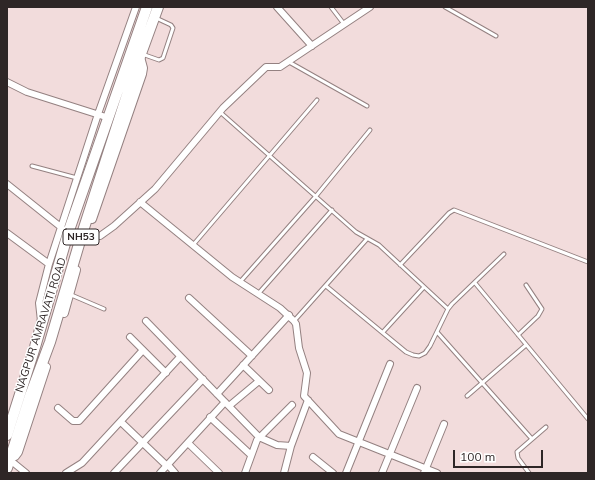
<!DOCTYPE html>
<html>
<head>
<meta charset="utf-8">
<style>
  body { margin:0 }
  #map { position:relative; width:595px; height:480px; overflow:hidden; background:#f2dcdc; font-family:Mulish,sans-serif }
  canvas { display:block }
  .frame { position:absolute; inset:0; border:8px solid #2e2626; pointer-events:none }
  .scale { position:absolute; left:453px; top:450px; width:90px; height:18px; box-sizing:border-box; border:2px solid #2e2626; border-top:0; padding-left:5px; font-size:12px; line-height:14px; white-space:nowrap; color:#2e2626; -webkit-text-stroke:3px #fff; paint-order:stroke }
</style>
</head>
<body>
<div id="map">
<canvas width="595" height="480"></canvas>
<div class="frame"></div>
<div class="scale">100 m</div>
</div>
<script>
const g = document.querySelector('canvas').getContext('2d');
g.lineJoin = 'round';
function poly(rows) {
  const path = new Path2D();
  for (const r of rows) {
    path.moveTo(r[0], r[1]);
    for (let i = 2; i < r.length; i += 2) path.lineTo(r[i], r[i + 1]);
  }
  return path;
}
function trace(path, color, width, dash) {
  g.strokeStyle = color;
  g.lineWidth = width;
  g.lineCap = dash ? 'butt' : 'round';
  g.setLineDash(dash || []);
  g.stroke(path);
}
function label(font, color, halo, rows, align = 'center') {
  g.font = font + ' Mulish,sans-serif';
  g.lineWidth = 3;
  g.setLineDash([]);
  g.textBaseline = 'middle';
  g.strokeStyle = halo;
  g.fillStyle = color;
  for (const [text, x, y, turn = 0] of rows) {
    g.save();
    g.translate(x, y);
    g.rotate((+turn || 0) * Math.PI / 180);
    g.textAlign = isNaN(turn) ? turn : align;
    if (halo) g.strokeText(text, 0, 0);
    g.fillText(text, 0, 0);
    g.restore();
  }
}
const service = poly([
  [331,7,344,24],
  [445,7,496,36],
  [142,54,159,60,163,58,173,28,171,25,156,18],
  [289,62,367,106],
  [220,112,356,232,379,245,448,309],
  [32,166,77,178],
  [193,245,317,100],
  [400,265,449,213,454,210,588,262],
  [240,282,316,196,370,130],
  [475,283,588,419],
  [326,286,406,352,413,355,419,356,425,353,430,346,448,309,452,304,504,254],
  [69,294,104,309],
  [258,294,332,210],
  [294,321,367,239],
  [383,332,424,287],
  [437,332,532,439],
  [518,335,538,316,542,309,526,285],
  [467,396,526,345],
  [529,473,518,458,517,452,546,427]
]);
const minor = poly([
  [277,7,312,46],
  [7,82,27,92,109,118],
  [7,184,62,228],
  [140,202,232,277,280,308,294,321,296,324,299,348,307,373,304,396,339,434,437,473],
  [7,233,49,264],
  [82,234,100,236,114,226,155,189,223,108,266,67,280,67,370,7],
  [189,298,252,356],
  [41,321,39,303,49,264,98,114,136,7],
  [146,321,259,437,277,445,291,446],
  [130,337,166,373],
  [243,365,269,390],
  [217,394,289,315],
  [229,406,259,381],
  [58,408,73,421,79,421,143,350],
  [210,417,251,455],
  [121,422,167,466],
  [188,443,219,473],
  [313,457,333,473],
  [10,460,26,473],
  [168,465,175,473],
  [66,473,82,463,180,357],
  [114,473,203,379],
  [160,473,225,402],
  [245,473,257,440,292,405],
  [284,473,291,446,308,400],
  [346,473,390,364],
  [382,473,417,388],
  [424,473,444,424]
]);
const tertiary = poly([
  [92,219,142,74,143,68,140,57],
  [64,313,76,270],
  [10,458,15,456,18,452,46,367]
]);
const trunk = poly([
  [7,435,35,347,68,233,147,7],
  [7,468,30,396,50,342,82,234,135,70,158,7]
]);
trace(service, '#948181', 5);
trace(minor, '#948181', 8);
trace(tertiary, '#948181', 10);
trace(trunk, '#948181', 12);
trace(service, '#fff', 3);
trace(minor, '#fff', 6);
trace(tertiary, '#fff', 8);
trace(trunk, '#fff', 10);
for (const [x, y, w] of [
  [81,237,36]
]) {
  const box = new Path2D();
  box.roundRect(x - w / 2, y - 8, w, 16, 3);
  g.fillStyle = '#fff';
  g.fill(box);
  trace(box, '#2e2626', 1);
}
label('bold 10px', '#2e2626', null, [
  ["NH53",81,237]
]);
label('11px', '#2e2626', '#fff', [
  ["NAGPUR AMRAVATI ROAD",41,325,-72]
]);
</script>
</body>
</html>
